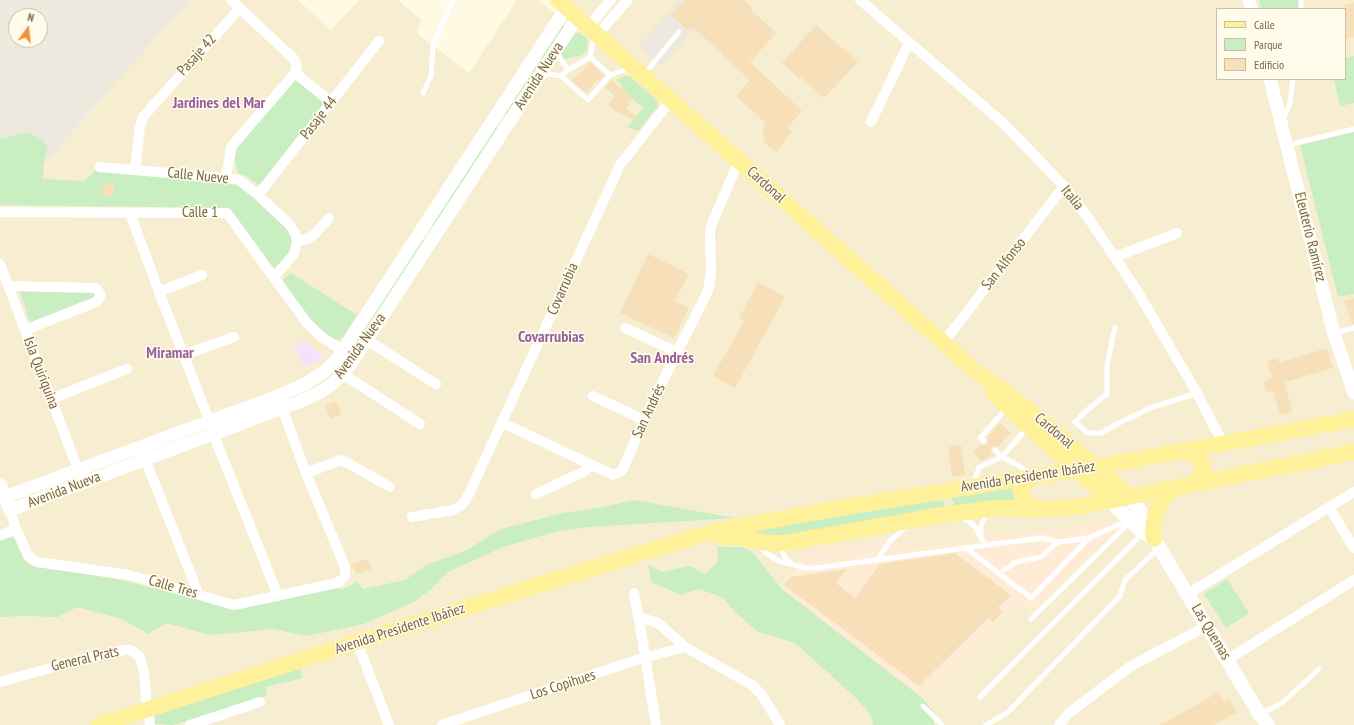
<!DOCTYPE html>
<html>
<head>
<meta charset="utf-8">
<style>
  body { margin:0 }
  #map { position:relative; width:1354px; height:725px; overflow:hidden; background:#fefae4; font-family:"PT Sans Narrow",sans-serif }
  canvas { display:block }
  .legend { position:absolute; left:1216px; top:8px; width:130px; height:72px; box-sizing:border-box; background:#fffcec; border:1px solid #cabfaa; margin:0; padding:5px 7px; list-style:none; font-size:12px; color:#7a6447 }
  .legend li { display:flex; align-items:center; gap:8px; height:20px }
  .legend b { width:20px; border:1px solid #cabfaa }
  .north { position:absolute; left:8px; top:8px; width:40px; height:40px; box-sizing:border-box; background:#fffcec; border:1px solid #cabfaa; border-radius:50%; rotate:15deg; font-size:11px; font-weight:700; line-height:16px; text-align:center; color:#7a6447 }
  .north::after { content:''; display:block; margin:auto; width:14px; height:18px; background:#f48f3d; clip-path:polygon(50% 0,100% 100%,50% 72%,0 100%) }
</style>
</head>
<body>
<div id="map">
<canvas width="1354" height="725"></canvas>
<ul class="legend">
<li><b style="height:5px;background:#fff09a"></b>Calle</li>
<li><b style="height:11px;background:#c9eec1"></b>Parque</li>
<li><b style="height:11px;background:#f6dfb9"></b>Edificio</li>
</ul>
<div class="north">N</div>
</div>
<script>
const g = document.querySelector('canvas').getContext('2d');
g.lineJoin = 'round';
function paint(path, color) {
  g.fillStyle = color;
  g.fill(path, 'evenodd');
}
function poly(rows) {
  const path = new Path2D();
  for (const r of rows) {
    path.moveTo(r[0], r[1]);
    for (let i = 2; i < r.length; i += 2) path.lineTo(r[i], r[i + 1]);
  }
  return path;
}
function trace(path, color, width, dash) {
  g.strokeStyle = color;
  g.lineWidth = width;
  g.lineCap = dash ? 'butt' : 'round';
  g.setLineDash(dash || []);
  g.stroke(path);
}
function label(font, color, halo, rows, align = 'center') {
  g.font = font + ' "PT Sans Narrow",sans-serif';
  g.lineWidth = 3;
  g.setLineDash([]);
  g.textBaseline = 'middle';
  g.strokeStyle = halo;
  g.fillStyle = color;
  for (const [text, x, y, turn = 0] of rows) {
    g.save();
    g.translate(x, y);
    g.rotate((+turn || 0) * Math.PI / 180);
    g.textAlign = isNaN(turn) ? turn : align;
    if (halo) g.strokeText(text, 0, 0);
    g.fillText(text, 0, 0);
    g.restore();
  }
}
paint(poly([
  [190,0,298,0,331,30,359,0,398,0,421,20,417,33,469,73,517,0,538,0,555,13,565,0,1354,0,1354,725,0,725,0,205,43,206,43,167,73,131],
  [1217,9,1345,9,1345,79,1217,79]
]), '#f7eed1');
paint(poly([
  [1115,520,1121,525,1117,528,1031,615,1017,602,937,683,921,697,782,589,796,568,799,554,876,543,887,537,911,550,1092,523]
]), '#ffecd7');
paint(poly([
  [0,0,190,0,73,131,43,167,43,206,0,205],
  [16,16,40,16,40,40,16,40],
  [679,0,721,0,662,66,639,46]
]), '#eee9df');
paint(poly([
  [304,340,323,358,304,367,295,348]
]), '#f7e0fb');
paint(poly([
  [1259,0,1298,0,1299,9,1262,9],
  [563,25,565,27,506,117,505,114],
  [574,33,580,33,587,39,587,49,584,54,580,56,570,57,565,60,561,53],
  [1354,56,1354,103,1340,106,1334,79,1345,79,1345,58],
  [626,76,630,76,658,102,657,107,638,131,627,127,643,108,621,88,623,86,617,80,622,77],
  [296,78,325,103,262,184,257,184,247,176,239,174,237,171,235,160,237,148],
  [497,127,498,128,434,226,431,225,494,128],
  [28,132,43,140,48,149,44,157,43,179,84,181,96,170,239,182,293,234,292,252,276,269,272,267,232,211,226,208,0,205,0,139],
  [1354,132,1354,294,1338,297,1300,145],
  [423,239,425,241,354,347,353,347],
  [291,273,357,315,343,337,339,340,333,339,314,324,284,284,283,279],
  [20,290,93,291,97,296,30,323,20,292],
  [1016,483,1019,503,953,508,954,503,950,497],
  [634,500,735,518,589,527,558,531,503,547,448,572,431,589,414,602,364,624,306,636,273,629,210,635,166,623,148,634,122,619,77,607,58,617,24,616,0,617,0,541,9,538,13,537,15,540,23,558,26,562,35,566,117,579,232,608,337,585,341,590,357,582,363,589,405,580,426,565,467,550,501,529,563,513,599,508],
  [940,500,944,502,945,506,943,509,780,537,757,534,757,532,764,528],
  [717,547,743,547,752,552,782,589,921,697,934,712,934,725,873,725,871,715,856,698,795,643,758,632,735,612,722,597,699,589,681,595,651,582,648,564,661,572,690,566,705,574,718,562],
  [1227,579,1249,613,1226,628,1204,594],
  [300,669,303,678,265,687,267,694,260,699,173,725,155,724,155,718,156,715,158,714,254,683]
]), '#c9eec1');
paint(poly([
  [684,0,744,0,753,8,751,10,776,33,750,62,802,111,787,128,792,132,776,152,765,143,763,134,765,122,736,96,750,80,721,54,722,53,692,27,689,31,671,15],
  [1354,3,1354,37,1346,39,1345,34,1345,5],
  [816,25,858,62,824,98,801,77,800,79,782,63],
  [590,62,604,75,599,82,597,80,586,93,572,81],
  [611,80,633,99,626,108,639,120,638,122,615,111,608,104,615,96,605,87],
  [103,184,114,184,113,197,102,196],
  [648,254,689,274,675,301,689,308,674,338,620,313],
  [758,282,785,297,735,388,713,376,744,321,739,318],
  [1354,298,1354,324,1352,324,1344,301],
  [1327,348,1333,368,1285,382,1292,412,1280,415,1273,391,1266,393,1263,382,1268,381,1267,378,1272,377,1267,361,1278,358,1279,363],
  [336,401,342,414,331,419,325,406],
  [1000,423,1011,433,998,447,992,447,991,449,992,453,986,459,982,461,973,453,981,444,984,445,987,444,988,441,987,438],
  [961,445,965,475,952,477,948,447],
  [955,553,1011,595,998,607,1003,612,993,622,989,617,919,686,784,585,791,577,847,569,836,583,855,598,880,564],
  [368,559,371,569,356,574,352,564],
  [1219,692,1224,702,1229,699,1237,712,1214,725,1160,725]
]), '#f6dfb9');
trace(poly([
  [1301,9,1301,0],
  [556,52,568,70],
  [590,57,610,75],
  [543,73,561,76,588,100,610,75,631,68],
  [645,73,679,32],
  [561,76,568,70,590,57,594,37],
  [423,93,431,76,433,45,453,0],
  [1283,120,1290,103,1293,79],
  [1288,145,1354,129],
  [1115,327,1107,365,1107,394,1086,411,1075,422,1082,428,1088,433,1101,433,1115,425,1150,408,1197,393],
  [1335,333,1354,328],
  [984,441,980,438,1007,408],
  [995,450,1002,457,1018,465,1029,474],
  [974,483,979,467,1002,457,1027,428],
  [962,517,971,523,976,528,982,540,986,545,1042,538,1058,542,1089,538,1129,520],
  [981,536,981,525,987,513],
  [784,545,783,554,786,559,792,564],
  [986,545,966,548,1031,598,1089,538],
  [760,546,766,553,779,561,806,568,816,568,966,548],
  [878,559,890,541,906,527],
  [1004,570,1016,562,1041,557,1058,542],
  [1031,619,1130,522],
  [980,697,1143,533],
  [923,706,942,725],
  [1261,714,1282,703,1319,669],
  [986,725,1007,713,1120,596,1125,580,1158,549]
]), '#fff', 5);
trace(poly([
  [860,0,1002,122,1064,186,1089,219,1136,289,1197,393,1219,436,1226,443],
  [588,27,611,0],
  [597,35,628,0],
  [295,73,331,102],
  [871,122,909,43],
  [100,167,214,177,239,180,258,195,289,224,295,233,297,241,294,254,274,277],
  [135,170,140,127,143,117,240,8],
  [226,178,231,147,295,73,297,65,294,59,231,0],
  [258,195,379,41],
  [0,212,227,213,307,323,323,338,355,358],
  [130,213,159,292,207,415,216,441,278,596],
  [297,241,307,239,315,234,329,218],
  [1115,257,1177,233],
  [0,264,80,475],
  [8,286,95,288,97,289,100,294,100,297,96,302,25,330],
  [159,292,202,275],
  [625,328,677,352],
  [367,340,436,384],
  [944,342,1064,186],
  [183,355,234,337],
  [343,374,420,424],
  [593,396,644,420],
  [51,399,127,369],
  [503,423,613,475,622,471,644,420,677,352,708,291,711,273,710,234,712,223,739,161],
  [143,454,199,595],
  [306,473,341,460,346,462,390,487],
  [536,494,585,471,590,465],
  [1329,507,1354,548],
  [10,510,16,529,28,555,33,560,37,562,129,575,234,605,337,583,341,580,345,576,345,567,306,473,280,402],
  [412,517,453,510,462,505,468,496,620,165,671,100],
  [0,535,16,529],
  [634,593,644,649,656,725],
  [1188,594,1354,492],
  [638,617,658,623,685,647,752,685,762,695,780,725],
  [357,642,389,725],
  [1227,660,1354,580],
  [0,682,76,661,125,650,129,650,133,651,140,657,144,673,147,710,150,725],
  [190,725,260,702],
  [442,725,646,657,685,647],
  [1059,725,1069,713,1131,666,1207,626]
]), '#fff', 10);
trace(poly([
  [1249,0,1251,9],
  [1270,79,1334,334,1354,393],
  [0,485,10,510,299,402,317,394,331,385,343,374,355,358,577,18],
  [5,497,278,396,305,384,324,372,337,359,349,341,566,8]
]), '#fff', 13);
trace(poly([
  [1129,497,1140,511,1154,539,1260,715,1268,725],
  [1110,501,1137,527,1152,538]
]), '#fff', 14);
trace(poly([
  [558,0,974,370,1010,395,1096,467,1129,497],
  [993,393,1110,501],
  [1186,451,1197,456,1203,464,1202,472,1201,476,1191,485],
  [1033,477,1024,483,1021,489,1021,493,1023,500,1026,503,1037,509],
  [719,536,741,538,769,543,785,543,936,516,994,508,1039,509,1078,507,1354,452],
  [1154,539,1153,529,1155,514,1162,500,1173,489],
  [99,725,357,642,538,585,701,535,730,528,846,507,1096,467,1354,419]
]), '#fff09a', 16);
label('15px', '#7a6447', '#fffcec', [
  ["Pasaje 42",197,55,-48],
  ["Avenida Nueva",539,76,-57],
  ["Pasaje 44",319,118,-52],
  ["Calle Nueve",198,176,6],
  ["Cardonal",766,185,42],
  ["Italia",1072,198,51],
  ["Calle 1",200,213],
  ["Eleuterio Ramírez",1310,237,76],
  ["San Alfonso",1004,264,-52],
  ["Covarrubia",563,289,-66],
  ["Avenida Nueva",360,346,-54],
  ["Isla Quiriquina",41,373,69],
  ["San Andrés",649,411,-65],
  ["Cardonal",1054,431,40],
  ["Avenida Presidente Ibáñez",1028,477,-9],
  ["Avenida Nueva",64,490,-21],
  ["Calle Tres",173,587,16],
  ["Avenida Presidente Ibáñez",400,629,-18],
  ["Las Quemas",1211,632,59],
  ["General Prats",85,659,-13],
  ["Los Copihues",563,685,-18]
]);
label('bold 16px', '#97619e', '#fffcec', [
  ["Jardines del Mar",219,103],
  ["Covarrubias",551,337],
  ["Miramar",170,353],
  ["San Andrés",662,358]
]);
</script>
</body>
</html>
